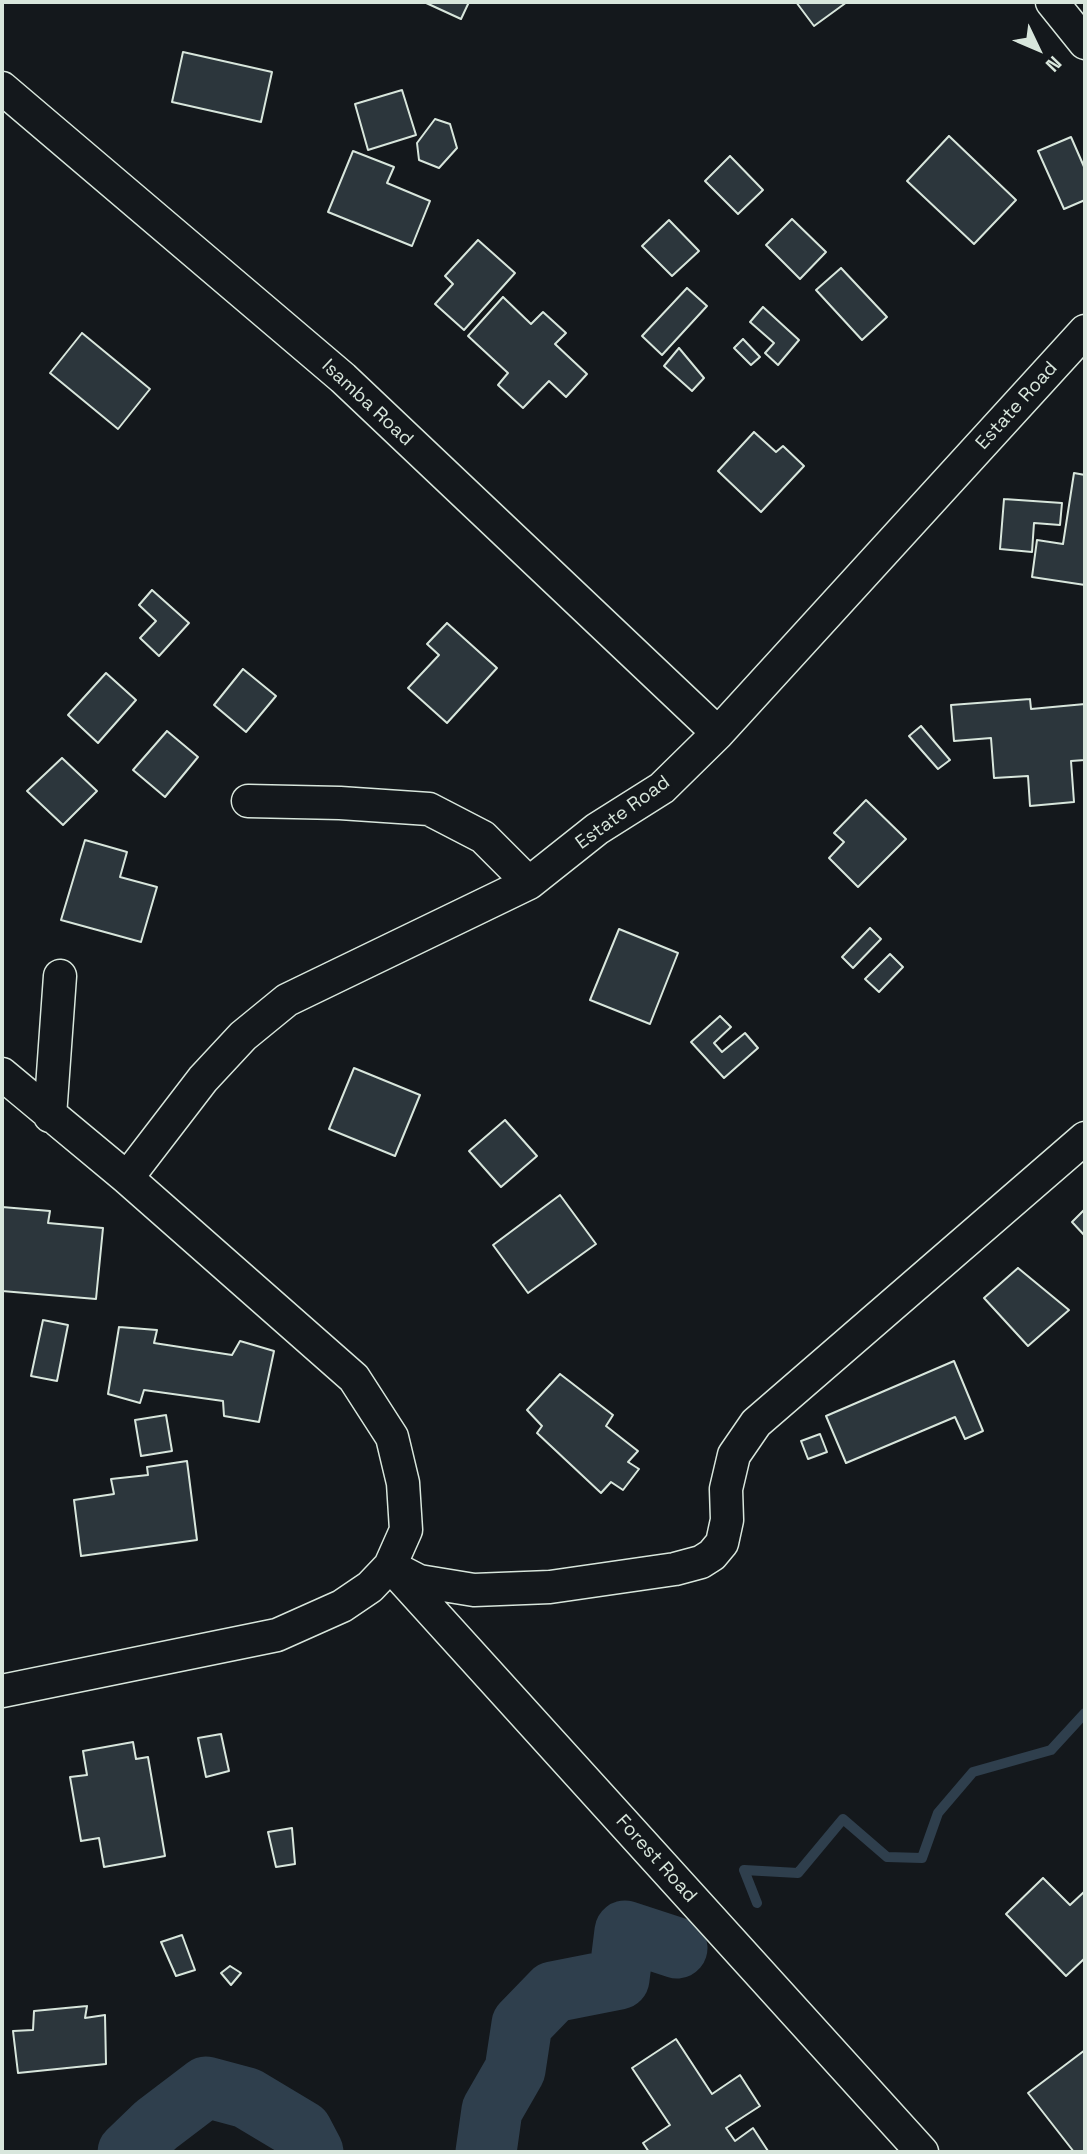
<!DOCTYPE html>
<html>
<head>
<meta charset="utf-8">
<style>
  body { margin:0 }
  #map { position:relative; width:1087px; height:2154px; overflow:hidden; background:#14181c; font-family:"Space Grotesk",sans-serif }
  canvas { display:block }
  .frame { position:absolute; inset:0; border:4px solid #d8e6dc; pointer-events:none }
  .north { position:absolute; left:1003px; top:14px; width:70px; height:70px; -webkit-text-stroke:5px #14181c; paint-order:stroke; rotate:134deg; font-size:19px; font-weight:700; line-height:28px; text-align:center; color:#d8e6dc }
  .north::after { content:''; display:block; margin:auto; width:24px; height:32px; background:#d8e6dc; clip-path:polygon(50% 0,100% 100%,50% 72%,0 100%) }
</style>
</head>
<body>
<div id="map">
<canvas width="1087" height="2154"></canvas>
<div class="frame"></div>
<div class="north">N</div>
</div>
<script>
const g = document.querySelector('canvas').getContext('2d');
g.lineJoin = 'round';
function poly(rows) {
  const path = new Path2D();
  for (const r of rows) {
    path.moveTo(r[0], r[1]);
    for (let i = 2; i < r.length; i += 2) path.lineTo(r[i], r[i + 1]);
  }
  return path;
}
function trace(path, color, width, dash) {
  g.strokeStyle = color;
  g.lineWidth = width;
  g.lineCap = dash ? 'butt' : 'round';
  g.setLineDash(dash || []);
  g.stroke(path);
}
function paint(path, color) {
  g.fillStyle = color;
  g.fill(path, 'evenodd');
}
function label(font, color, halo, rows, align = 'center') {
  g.font = font + ' "Space Grotesk",sans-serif';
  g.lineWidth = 5;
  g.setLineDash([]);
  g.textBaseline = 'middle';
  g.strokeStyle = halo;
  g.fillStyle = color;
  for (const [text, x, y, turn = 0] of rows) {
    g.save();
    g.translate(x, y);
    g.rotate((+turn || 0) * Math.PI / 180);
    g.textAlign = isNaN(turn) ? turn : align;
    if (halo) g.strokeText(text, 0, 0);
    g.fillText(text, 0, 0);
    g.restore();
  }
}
trace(poly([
  [757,1903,744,1870,798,1873,843,1819,887,1857,922,1858,938,1813,973,1772,1051,1750,1085,1713]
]), '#2f3f4d', 10);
trace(poly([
  [128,2152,156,2125,206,2087,247,2098,302,2131,313,2152],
  [486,2152,492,2110,515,2070,522,2024,553,1992,619,1979,625,1931,677,1948]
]), '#2f3f4d', 61);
const building = poly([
  [424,2,469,2,461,19,424,2],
  [796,2,847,2,814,26,796,2],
  [183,52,272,72,261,122,172,102,183,52],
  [402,90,416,135,368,150,355,104,402,90],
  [435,119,450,124,457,148,439,168,419,160,417,143,435,119],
  [949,136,1016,200,974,244,907,181,949,136],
  [1071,137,1085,169,1085,200,1064,209,1038,151,1071,137],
  [353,151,394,167,387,183,430,201,412,246,328,212,353,151],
  [730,156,763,190,738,214,705,181,730,156],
  [792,219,826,252,800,279,766,245,792,219],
  [669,220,699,251,672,276,642,246,669,220],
  [478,240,515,273,464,330,435,304,453,284,445,276,478,240],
  [841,268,887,317,862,340,816,290,841,268],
  [687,288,707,306,662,355,642,336,687,288],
  [503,297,531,324,543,312,566,333,555,344,587,374,566,397,549,381,523,408,498,385,508,373,468,336,503,297],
  [763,307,799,340,778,365,765,353,774,343,750,322,763,307],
  [82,333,150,389,118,429,50,373,82,333],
  [743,339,760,357,751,365,734,348,743,339],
  [679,348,704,378,692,391,664,366,679,348],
  [754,432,776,452,783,446,804,466,761,512,718,471,754,432],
  [1074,473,1085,475,1085,585,1032,577,1037,540,1063,544,1074,473],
  [1004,499,1062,503,1060,525,1034,523,1032,552,1000,549,1004,499],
  [152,590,189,623,159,656,140,638,156,621,139,605,152,590],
  [447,623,497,668,447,723,408,688,439,655,427,644,447,623],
  [243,669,276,696,246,732,214,705,243,669],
  [106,673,136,700,98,743,68,715,106,673],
  [1030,699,1031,709,1085,704,1085,760,1071,761,1074,802,1030,806,1028,776,994,778,991,738,954,741,951,705,1030,699],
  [921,726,950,760,938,769,909,736,921,726],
  [167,731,198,757,165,797,133,770,167,731],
  [62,758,97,791,63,825,27,791,62,758],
  [866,800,906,839,858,887,829,858,844,842,834,833,866,800],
  [85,840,127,852,120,877,157,887,141,942,61,920,85,840],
  [870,928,881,939,853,968,842,957,870,928],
  [619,929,678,953,650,1024,590,1000,619,929],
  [890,954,903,967,879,992,865,979,890,954],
  [720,1016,731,1027,714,1043,722,1052,745,1033,758,1048,724,1078,691,1042,720,1016],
  [354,1068,420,1095,395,1156,329,1129,354,1068],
  [505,1120,537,1156,501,1187,469,1151,505,1120],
  [560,1195,596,1244,528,1293,493,1245,560,1195],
  [2,1207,50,1211,48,1223,103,1228,96,1299,2,1291,2,1207],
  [1085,1209,1085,1236,1072,1222,1085,1209],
  [1018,1268,1069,1310,1028,1346,984,1298,1018,1268],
  [43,1320,68,1325,57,1381,31,1376,43,1320],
  [119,1327,157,1330,154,1343,232,1355,240,1341,274,1351,259,1422,224,1416,223,1401,144,1390,140,1403,108,1394,119,1327],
  [954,1361,983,1431,965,1439,955,1417,846,1463,826,1416,954,1361],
  [560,1374,613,1415,606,1426,638,1451,628,1462,639,1469,623,1490,611,1482,601,1493,537,1433,542,1426,527,1410,560,1374],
  [166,1415,172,1451,141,1456,135,1420,166,1415],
  [820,1434,827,1452,808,1459,801,1441,820,1434],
  [187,1461,197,1540,81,1556,74,1500,114,1494,111,1479,148,1475,147,1467,187,1461],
  [221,1734,229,1771,206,1777,198,1738,221,1734],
  [133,1742,136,1759,148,1757,165,1856,104,1867,99,1838,81,1841,70,1777,87,1775,83,1751,133,1742],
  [292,1828,295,1864,276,1867,268,1832,292,1828],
  [1043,1878,1070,1905,1085,1891,1085,1958,1066,1976,1006,1914,1043,1878],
  [182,1935,195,1970,176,1976,161,1942,182,1935],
  [230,1966,241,1973,231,1985,221,1973,230,1966],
  [87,2006,85,2018,105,2015,106,2064,18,2073,13,2031,33,2030,34,2011,87,2006],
  [676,2039,712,2094,740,2075,760,2106,726,2128,735,2141,753,2128,768,2151,649,2152,643,2143,670,2125,632,2068,676,2039],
  [1085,2050,1085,2152,1074,2152,1028,2093,1085,2050]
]);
paint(building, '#2c363c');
trace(building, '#d8e6dc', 2);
const street = poly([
  [1052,2,1085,43],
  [2,88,343,378,718,733],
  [248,801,340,803,429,809,483,837,529,883],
  [2,1074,127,1178,354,1378,392,1437,403,1483,406,1530,390,1566,370,1587,342,1606,277,1635,2,1691],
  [50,1116,60,976],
  [127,1178,203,1079,243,1036,287,1000,529,883,597,829,662,788,718,733,1085,331],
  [390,1566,419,1581,474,1590,550,1587,675,1569,701,1562,712,1555,722,1543,727,1520,726,1489,734,1455,756,1423,1085,1138],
  [396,1572,922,2152]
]);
trace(street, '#d8e6dc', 35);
trace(street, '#14181c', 32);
label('19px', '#d8e6dc', '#14181c', [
  ["Isamba Road",367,403,43],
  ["Estate Road",1017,406,-48],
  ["Estate Road",623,813,-36],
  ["Forest Road",656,1859,48]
]);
</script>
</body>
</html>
